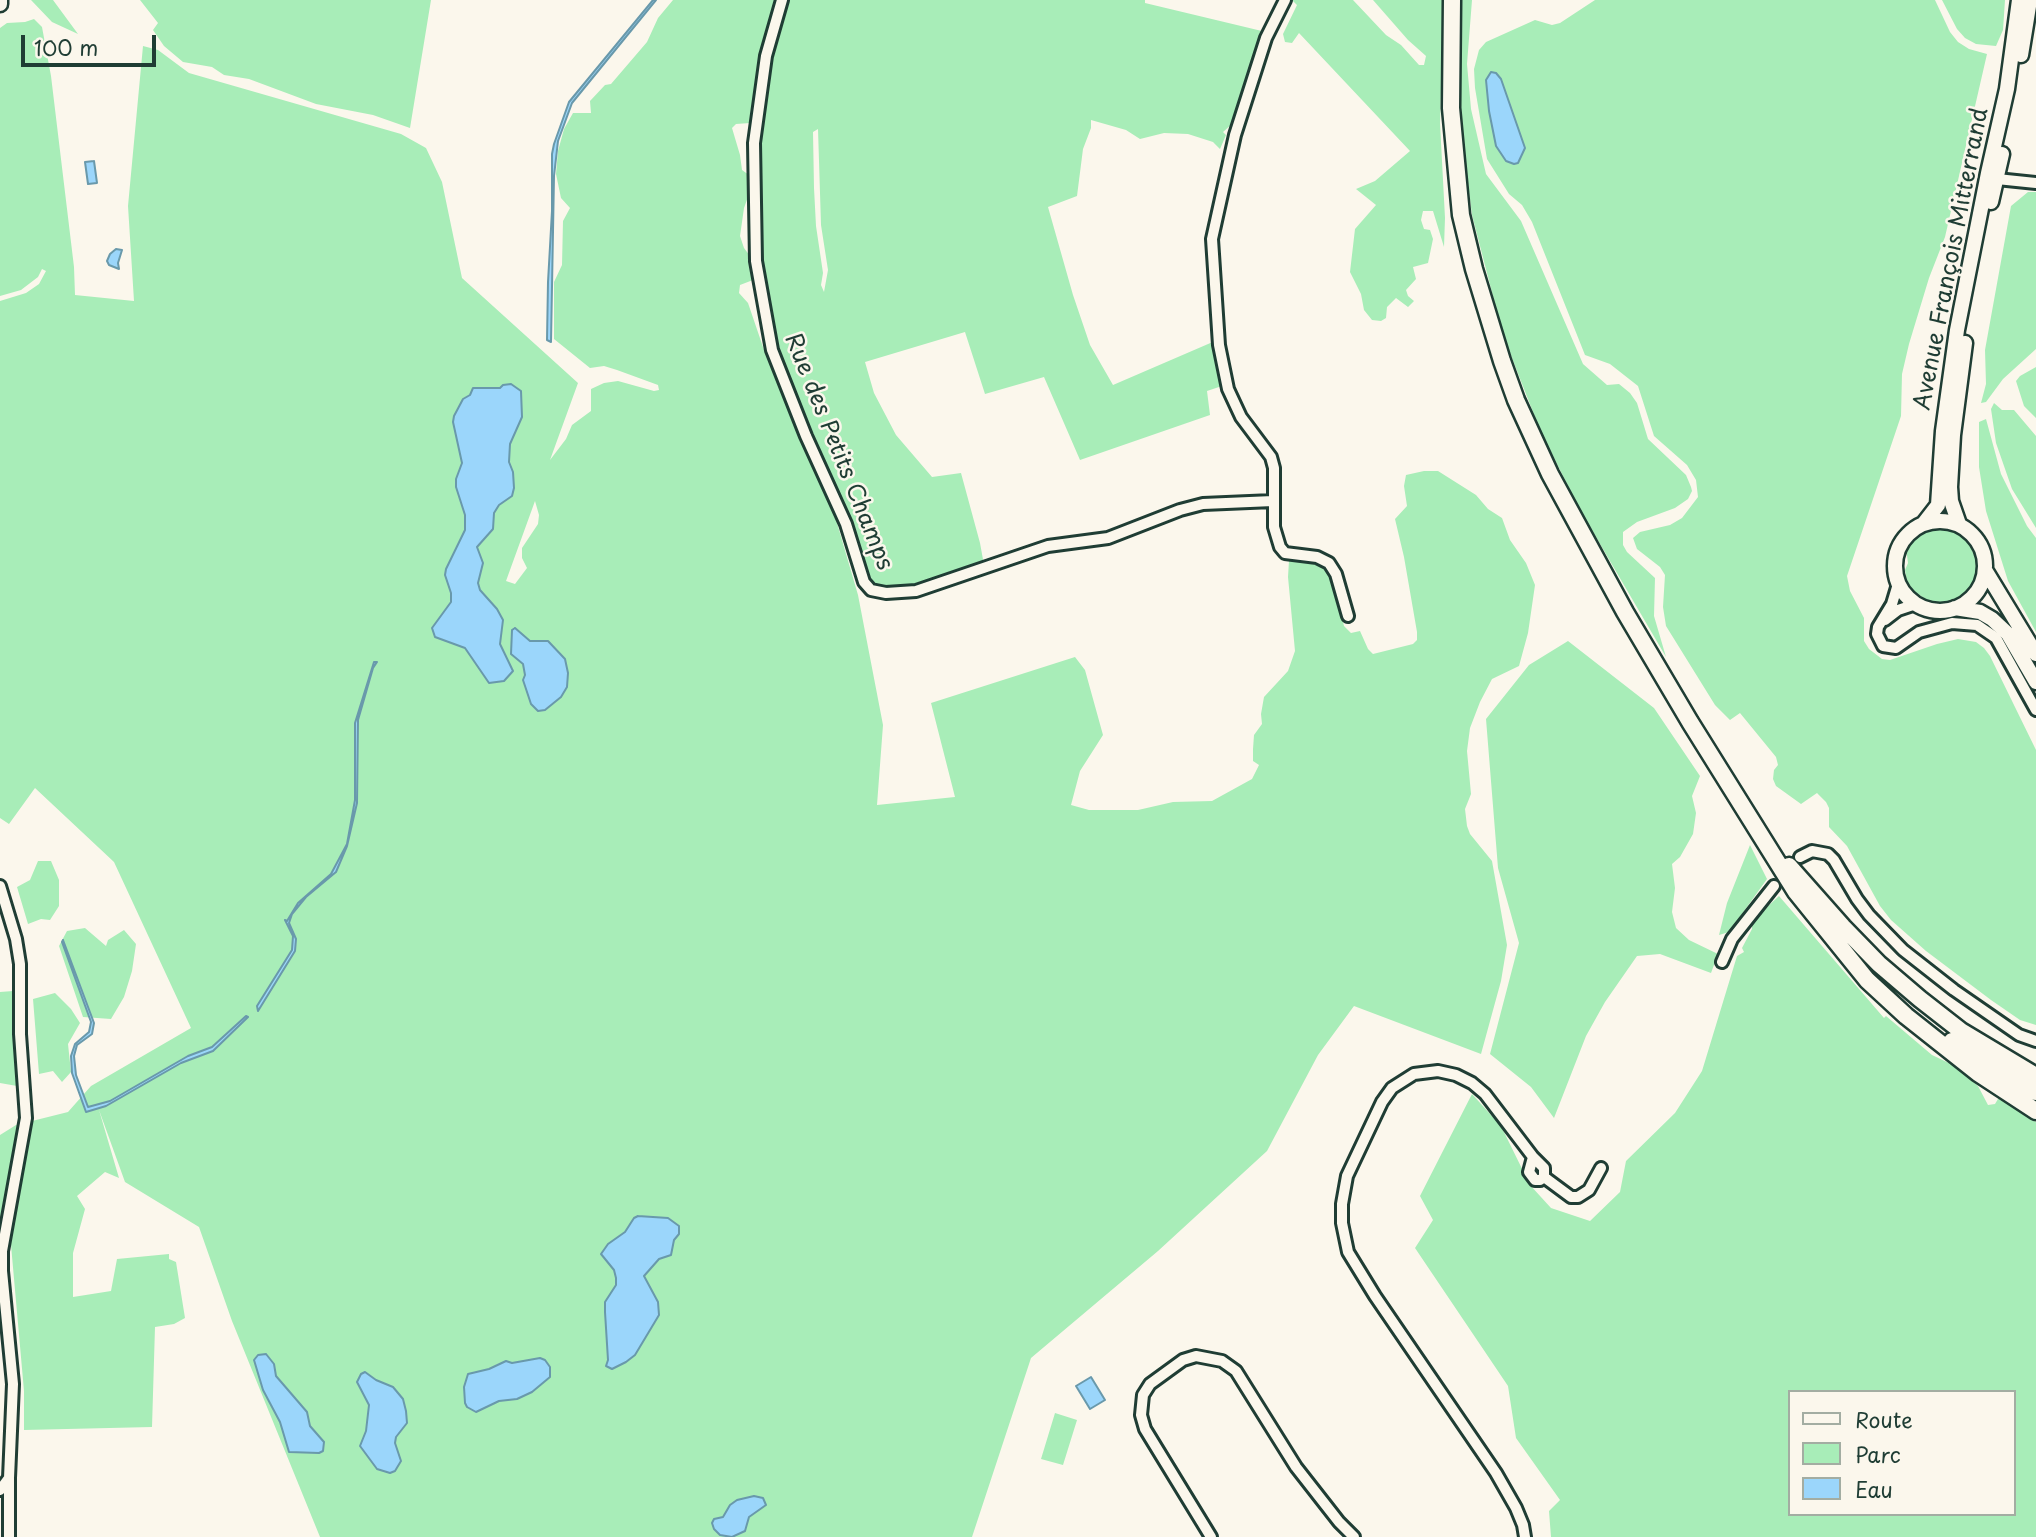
<!DOCTYPE html>
<html>
<head>
<meta charset="utf-8">
<style>
  body { margin:0 }
  #map { position:relative; width:2036px; height:1537px; overflow:hidden; background:#fbf7ec; font-family:"Playpen Sans",sans-serif }
  canvas { display:block }
  .legend { position:absolute; left:1788px; top:1390px; width:228px; height:126px; box-sizing:border-box; background:#fbf7ec; border:2px solid #a3ada2; margin:0; padding:9px 12px; list-style:none; font-size:21px; color:#1f3d34 }
  .legend li { display:flex; align-items:center; gap:14px; height:35px }
  .legend b { width:35px; border:2px solid #a3ada2 }
  .scale { position:absolute; left:21px; top:35px; width:135px; height:32px; box-sizing:border-box; border:4px solid #1f3d34; border-top:0; padding-left:9px; font-size:21px; line-height:24px; white-space:nowrap; color:#1f3d34; -webkit-text-stroke:5px #fbf7ec; paint-order:stroke }
</style>
</head>
<body>
<div id="map">
<canvas width="2036" height="1537"></canvas>
<ul class="legend">
<li><b style="height:9px;background:#fbf7ec"></b>Route</li>
<li><b style="height:19px;background:#a8edb8"></b>Parc</li>
<li><b style="height:19px;background:#9bd6fb"></b>Eau</li>
</ul>
<div class="scale">100 m</div>
</div>
<script>
const g = document.querySelector('canvas').getContext('2d');
g.lineJoin = 'round';
function paint(path, color) {
  g.fillStyle = color;
  g.fill(path, 'evenodd');
}
function poly(rows) {
  const path = new Path2D();
  for (const r of rows) {
    if (r.length === 3) {
      path.moveTo(r[0] + r[2], r[1]);
      path.arc(r[0], r[1], r[2], 0, 2 * Math.PI);
      continue;
    }
    path.moveTo(r[0], r[1]);
    for (let i = 2; i < r.length; i += 2) path.lineTo(r[i], r[i + 1]);
  }
  return path;
}
function trace(path, color, width, dash) {
  g.strokeStyle = color;
  g.lineWidth = width;
  g.lineCap = dash ? 'butt' : 'round';
  g.setLineDash(dash || []);
  g.stroke(path);
}
function label(font, color, halo, rows, align = 'center') {
  g.font = font + ' "Playpen Sans",sans-serif';
  g.lineWidth = 5;
  g.setLineDash([]);
  g.textBaseline = 'middle';
  g.strokeStyle = halo;
  g.fillStyle = color;
  for (const [text, x, y, turn = 0] of rows) {
    g.save();
    g.translate(x, y);
    g.rotate((+turn || 0) * Math.PI / 180);
    g.textAlign = isNaN(turn) ? turn : align;
    if (halo) g.strokeText(text, 0, 0);
    g.fillText(text, 0, 0);
    g.restore();
  }
}
paint(poly([
  [31,0,53,0,78,34,52,22],
  [140,0,431,0,410,128,373,115,316,104,249,79,224,75,212,67,183,62,164,46,153,30,158,23],
  [673,0,780,0,759,88,751,108,750,123,736,124,732,128,740,155,742,170,749,175,749,194,744,208,740,236,744,248,750,256,753,280,740,285,739,293,748,303,763,347,828,492,858,595,883,725,877,805,955,797,931,703,1075,657,1085,670,1103,735,1080,771,1071,805,1089,810,1138,810,1173,802,1212,801,1252,779,1259,765,1253,761,1253,749,1254,735,1262,724,1261,714,1264,697,1288,671,1295,651,1288,577,1289,561,1293,558,1312,560,1324,566,1332,575,1344,626,1351,633,1360,631,1368,649,1373,654,1413,644,1417,640,1417,632,1404,557,1395,519,1407,506,1404,486,1406,475,1424,471,1438,471,1476,495,1488,509,1502,518,1510,540,1526,563,1535,585,1528,633,1519,666,1492,679,1480,702,1470,728,1467,751,1471,794,1465,809,1467,826,1470,834,1492,861,1507,945,1501,981,1481,1054,1354,1006,1318,1055,1267,1151,1158,1251,1031,1358,972,1537,320,1537,232,1321,199,1227,125,1182,99,1110,119,1178,105,1172,77,1196,85,1209,73,1253,73,1297,111,1291,117,1259,169,1254,169,1259,176,1262,185,1318,174,1324,155,1327,152,1427,24,1430,24,1391,11,1245,0,1249,0,1135,16,1125,68,1112,91,1086,191,1028,114,862,35,788,9,824,0,818,0,301,26,293,39,284,46,271,42,269,38,277,21,290,0,296,0,28,7,23,25,22,34,19,42,27,51,76,74,267,75,295,134,301,128,206,143,46,158,50,189,73,401,134,426,148,442,182,462,278,578,383,550,460,566,439,572,425,591,411,591,389,604,383,618,381,654,391,659,390,658,385,617,370,604,366,590,368,554,339,554,282,562,265,563,221,570,208,561,198,556,174,558,151,564,129,573,113,591,113,590,101,605,85,611,84,647,42,658,18],
  [535,501,539,515,538,524,522,548,522,558,527,568,515,584,506,581],
  [788,0,1145,0,1145,3,1266,32,1252,63,1231,125,1223,132,1226,135,1220,149,1213,142,1188,134,1164,133,1140,139,1126,130,1091,120,1091,128,1083,149,1077,196,1048,207,1073,295,1090,345,1113,385,1222,338,1225,385,1207,391,1210,415,1080,460,1044,377,985,394,965,332,865,362,874,393,896,435,932,477,961,473,980,543,984,565,911,589,874,588,867,579,776,353,759,255,757,143,772,52],
  [818,129,821,225,828,270,824,292,821,285,823,273,816,226,814,188,813,132],
  [1292,0,1353,0,1386,35,1401,45,1419,65,1424,65,1426,56,1408,40,1373,0,1444,0,1440,123,1445,218,1444,247,1433,211,1423,211,1421,220,1424,229,1430,230,1433,239,1428,263,1413,267,1416,279,1406,290,1408,296,1414,301,1408,307,1396,298,1387,307,1386,318,1381,321,1372,320,1364,310,1361,294,1350,272,1355,229,1376,205,1356,189,1375,181,1410,151,1299,33,1292,43,1285,42,1283,34,1297,5],
  [1462,0,1472,0,1467,64,1471,109,1486,174,1521,221,1583,364,1607,385,1619,384,1630,393,1637,403,1648,439,1686,475,1691,487,1692,491,1688,499,1675,508,1637,522,1623,532,1623,545,1627,552,1655,578,1654,616,1666,657,1579,508,1540,430,1503,335,1472,215,1461,128,1459,27],
  [1595,0,1935,0,1950,32,1958,42,1969,49,1987,54,1945,237,1929,278,1909,344,1902,374,1901,416,1847,576,1850,591,1864,618,1864,641,1869,649,1882,659,1890,660,1937,644,1958,639,1976,642,1984,648,1990,656,2036,750,2036,1025,2020,1020,1991,1000,1926,951,1891,920,1880,906,1847,846,1829,827,1829,808,1826,802,1817,793,1801,804,1776,786,1773,779,1774,770,1778,765,1776,757,1740,713,1730,720,1715,705,1666,626,1663,607,1665,575,1660,567,1637,549,1633,538,1640,532,1670,525,1682,518,1698,497,1696,480,1687,465,1654,436,1638,386,1610,364,1585,355,1532,222,1522,205,1509,194,1487,159,1475,88,1474,69,1479,50,1486,42,1535,20,1552,25,1560,23],
  [1942,0,2005,0,2003,30,1996,46,1976,44,1965,38,1957,29],
  [2028,192,2036,192,2036,349,2003,379,1986,402,1981,403,1986,384,1985,350,2011,206],
  [2036,367,2036,418,2024,406,2016,381,2020,376],
  [1994,403,2002,410,2014,410,2036,436,2036,528,2012,489,1996,443,1991,409],
  [1986,419,2001,474,2027,526,2036,538,2036,632,2008,581,1986,511,1979,467,1979,422],
  [1932,526,1949,527,1967,536,1979,569,1978,578,1970,591,1952,603,1930,602,1912,590,1907,582,1905,570,1908,563,1906,548,1911,538],
  [1568,641,1654,708,1700,776,1692,796,1696,813,1693,834,1680,857,1672,864,1675,888,1672,912,1676,928,1689,940,1718,954,1711,973,1660,954,1637,956,1605,1002,1586,1036,1554,1118,1531,1087,1490,1054,1519,943,1498,868,1486,719,1529,665],
  [1750,845,1767,879,1729,932,1719,935,1727,903],
  [38,861,51,861,59,880,59,906,50,920,41,919,28,924,17,887,30,880],
  [1779,896,1884,1018,1886,1016,1932,1055,1951,1064,1968,1077,1978,1086,1988,1105,1995,1104,1998,1099,2007,1099,2022,1114,2036,1122,2036,1537,1551,1537,1549,1511,1560,1500,1516,1438,1508,1386,1415,1248,1433,1220,1420,1196,1472,1094,1501,1126,1530,1185,1551,1208,1590,1221,1620,1192,1626,1161,1675,1113,1702,1071,1737,956,1744,952,1742,948,1752,929,1752,921],
  [1789,1392,2013,1392,2013,1514,1789,1514],
  [85,928,106,946,108,940,124,930,136,944,132,971,124,997,111,1019,83,1017,59,946,67,931],
  [13,991,17,1086,0,1083,0,992],
  [55,993,71,1009,80,1023,68,1044,71,1072,62,1082,53,1071,39,1074,33,999],
  [1055,1413,1077,1420,1063,1465,1041,1459]
]), '#a8edb8');
const water = poly([
  [653,0,656,0,572,103,558,141,554,176,551,342,547,340,548,282,552,211,552,154,554,144,569,102,653,0],
  [1491,72,1496,73,1501,79,1525,148,1518,163,1514,164,1506,161,1496,146,1489,111,1486,80,1491,72],
  [94,161,97,183,88,184,85,162,94,161],
  [116,249,122,250,118,263,119,269,109,265,107,261,110,254,116,249],
  [511,384,521,391,522,417,510,444,509,462,513,472,514,488,512,496,499,505,494,513,493,529,477,547,483,563,478,583,480,590,497,609,503,620,500,644,513,671,504,681,489,683,465,648,435,637,432,628,451,602,451,593,445,575,446,569,465,530,465,515,456,487,456,479,462,463,453,422,454,416,463,399,470,395,473,388,500,388,503,385,511,384],
  [515,628,530,641,548,641,565,659,568,673,567,687,561,697,545,710,538,711,531,704,523,680,525,675,523,664,511,654,512,630,515,628],
  [374,662,377,662,373,668,358,720,357,803,347,846,336,872,306,897,292,914,289,923,296,939,295,951,258,1011,257,1006,292,950,293,936,285,920,287,921,298,903,331,874,347,844,355,800,355,723,374,662],
  [63,940,94,1023,92,1034,77,1045,74,1056,76,1075,88,1107,110,1101,188,1056,212,1047,246,1016,248,1017,213,1051,181,1063,106,1106,86,1112,72,1073,71,1056,75,1044,89,1032,91,1022,62,942,63,940],
  [638,1216,668,1218,679,1226,679,1234,674,1240,671,1255,659,1259,644,1276,658,1302,659,1315,635,1355,626,1362,612,1369,606,1366,608,1360,605,1312,605,1302,616,1285,616,1278,614,1270,601,1254,608,1244,625,1232,634,1218,638,1216],
  [266,1354,274,1364,276,1376,307,1412,310,1426,324,1442,323,1451,319,1453,289,1452,280,1422,263,1390,254,1360,258,1355,266,1354],
  [540,1358,545,1360,550,1367,550,1377,532,1392,517,1399,499,1401,476,1412,467,1407,465,1403,464,1387,468,1374,489,1369,506,1361,512,1363,540,1358],
  [365,1372,376,1380,393,1387,403,1399,406,1411,407,1423,396,1437,395,1443,401,1461,395,1471,390,1473,377,1469,360,1446,366,1431,369,1405,357,1382,361,1374,365,1372],
  [1091,1377,1105,1400,1090,1409,1076,1386,1091,1377],
  [754,1496,763,1498,766,1505,749,1517,745,1531,732,1537,720,1535,714,1529,712,1523,714,1519,723,1517,730,1505,737,1500,754,1496]
]);
paint(water, '#9bd6fb');
trace(water, '#6999ab', 2);
const minor = poly([
  [782,0,766,56,754,143,756,261,772,350,806,436,846,524,864,582,871,590,886,593,916,591,1048,546,1108,538,1180,510,1203,504,1273,501],
  [1285,0,1266,38,1235,135,1212,239,1219,345,1228,389,1241,417,1271,457,1274,468,1274,527,1280,547,1285,553,1317,557,1329,563,1336,574,1348,616],
  [1997,179,2036,183],
  [1898,584,1892,604,1878,627,1877,634,1883,646,1896,648,1919,632,1952,623,1977,625,1996,638,2036,710],
  [1885,620,1898,610,1916,604],
  [1800,857,1812,851,1828,854,1834,860,1857,899,1869,915,1903,950,1954,990,2019,1035,2036,1041],
  [0,886,16,939,20,964,20,1034,26,1118,2,1251,2,1271,13,1384,9,1478,0,1490],
  [1722,962,1732,939,1774,886],
  [1544,1177,1571,1197,1578,1197,1589,1190,1601,1168],
  [9,1537,9,1478],
  [1211,1537,1145,1429,1141,1415,1143,1395,1150,1384,1183,1360,1196,1356,1222,1361,1236,1371,1296,1467,1339,1522,1354,1537],
  [1525,1537,1523,1525,1516,1508,1496,1473,1375,1296,1348,1252,1342,1223,1342,1204,1347,1176,1382,1102,1392,1088,1414,1074,1438,1071,1456,1075,1472,1083,1485,1094,1533,1157,1544,1168,1544,1177,1540,1180,1535,1180,1529,1172,1533,1157]
]);
const major = poly([
  [0,4,0,0],
  [2021,55,2030,0],
  [1991,202,2002,154],
  [1940,566,45],
  [1924,523,1938,505,1943,431,1957,330,1988,173,2007,89,2019,0],
  [1959,524,1951,501,1950,487,1953,435,1965,343],
  [1985,570,2036,654],
  [1955,608,1980,612,1992,619,2008,634,2036,682]
]);
const highway = poly([
  [1452,0,1451,108,1461,215,1474,269,1502,361,1516,400,1550,474,1625,612,1690,722,1796,892,1867,980,1906,1016,1978,1073,2036,1111],
  [1789,866,1843,927,1879,964,1920,999,1961,1031,2036,1076],
  [1952,1041,2036,1092]
]);
trace(minor, '#1f3d34', 16);
trace(major, '#1f3d34', 19);
trace(highway, '#1f3d34', 21);
trace(minor, '#fbf7ec', 10);
trace(major, '#fbf7ec', 14);
trace(highway, '#fbf7ec', 16);
label('23px', '#1f3d34', '#fbf7ec', [
  ["Avenue François Mitterrand",1952,259,-79],
  ["Rue des Petits Champs",838,452,68]
]);
</script>
</body>
</html>
